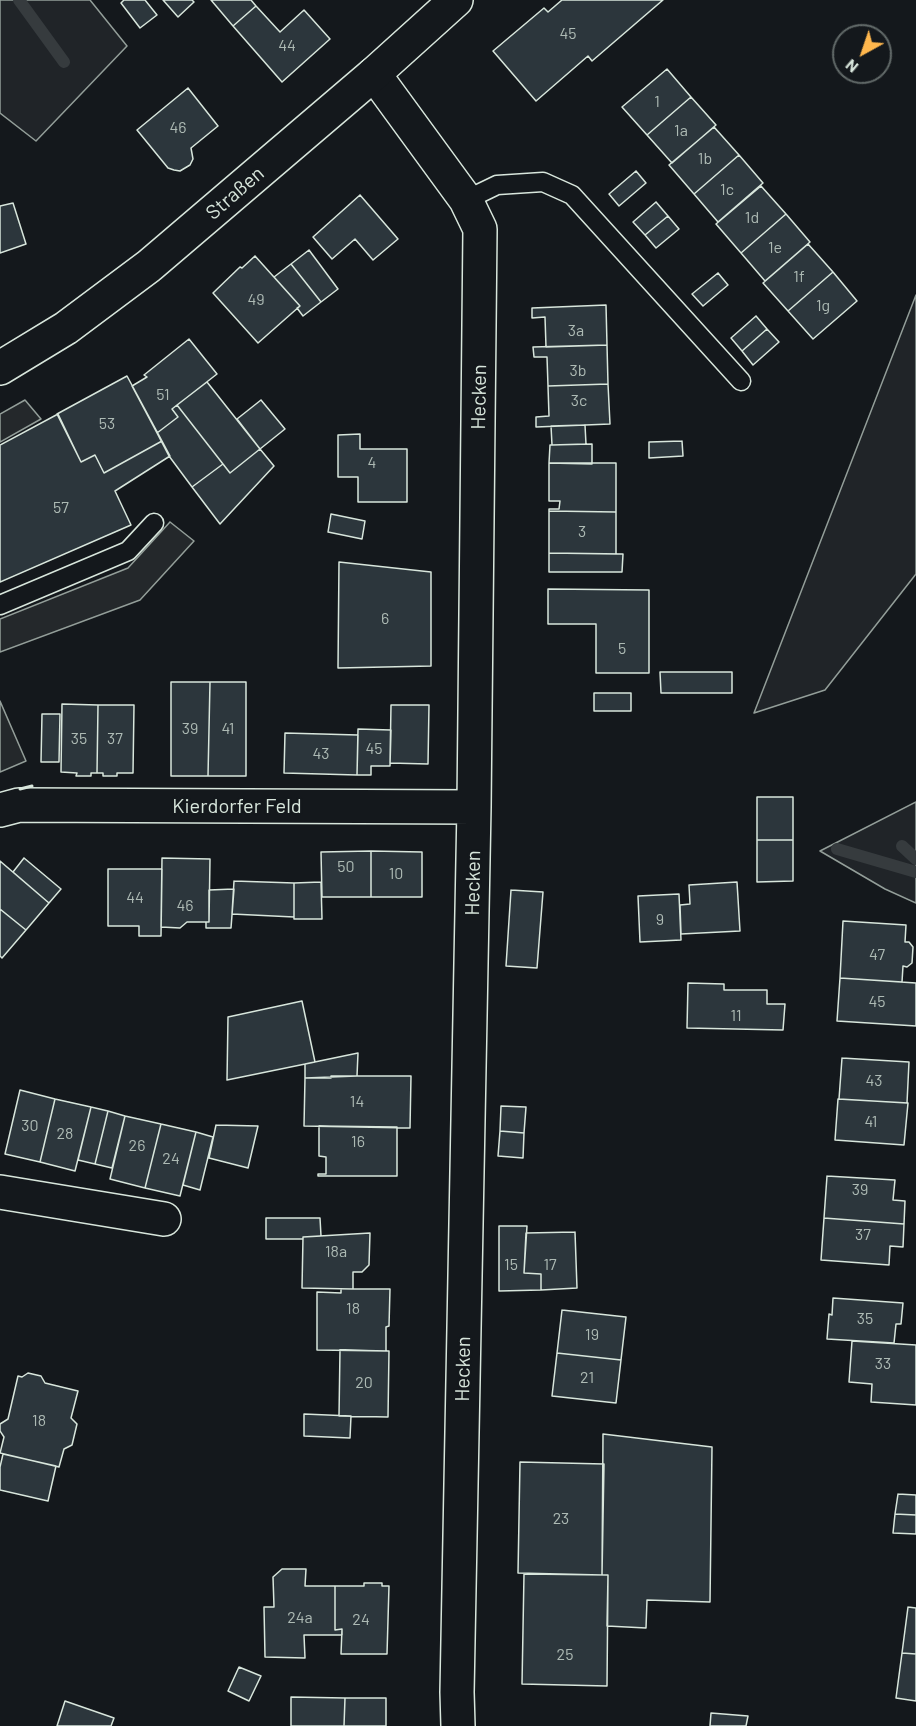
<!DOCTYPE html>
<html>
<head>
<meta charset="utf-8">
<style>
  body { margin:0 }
  #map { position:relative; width:916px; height:1726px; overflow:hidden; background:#14181c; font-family:Barlow,sans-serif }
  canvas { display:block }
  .north { position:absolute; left:832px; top:24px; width:60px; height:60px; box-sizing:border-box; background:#14181c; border:2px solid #626a69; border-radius:50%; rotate:220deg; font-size:16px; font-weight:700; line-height:24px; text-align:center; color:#d8e6dc }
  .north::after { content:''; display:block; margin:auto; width:21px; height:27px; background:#ffb74d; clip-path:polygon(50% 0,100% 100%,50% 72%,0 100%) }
</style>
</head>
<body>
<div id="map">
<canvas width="916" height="1726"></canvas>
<div class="north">N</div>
</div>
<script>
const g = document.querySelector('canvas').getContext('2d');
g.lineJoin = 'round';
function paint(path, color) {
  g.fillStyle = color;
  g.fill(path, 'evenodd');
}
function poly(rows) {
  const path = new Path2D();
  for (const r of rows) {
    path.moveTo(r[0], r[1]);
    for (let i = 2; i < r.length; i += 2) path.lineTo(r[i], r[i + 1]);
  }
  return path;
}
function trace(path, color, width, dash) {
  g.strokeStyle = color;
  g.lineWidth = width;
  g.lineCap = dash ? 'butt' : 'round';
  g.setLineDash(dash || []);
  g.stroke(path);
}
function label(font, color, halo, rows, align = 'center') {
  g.font = font + ' Barlow,sans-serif';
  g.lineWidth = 4.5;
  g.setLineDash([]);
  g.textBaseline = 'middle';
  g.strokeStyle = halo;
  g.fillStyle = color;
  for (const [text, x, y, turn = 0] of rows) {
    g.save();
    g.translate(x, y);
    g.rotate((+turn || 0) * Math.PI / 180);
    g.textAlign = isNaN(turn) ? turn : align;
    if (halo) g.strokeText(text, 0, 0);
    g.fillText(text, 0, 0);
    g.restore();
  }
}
const green = poly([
  [0,0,90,0,127,46,36,141,0,113,0,0],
  [916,295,916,574,825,690,754,713,916,295],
  [916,802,916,903,885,889,820,851,916,802]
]);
paint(green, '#202428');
trace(green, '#939e99', 1.5);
const parking = poly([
  [25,400,41,419,0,442,0,414,25,400],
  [170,522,194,541,140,600,0,652,0,619,128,568,170,522],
  [0,701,26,761,0,772,0,701]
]);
paint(parking, '#24282b');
trace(parking, '#939e99', 1.5);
trace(poly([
  [19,0,64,62],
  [902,846,916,859],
  [837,849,916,872]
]), '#363b3e', 12);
const building = poly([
  [124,0,145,0,157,15,140,28,121,3,124,0],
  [163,0,192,0,194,2,178,17,163,0],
  [211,0,251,0,256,6,233,26,211,0],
  [562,0,663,0,592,61,588,56,536,101,493,51,544,8,548,12,562,0],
  [256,6,280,32,304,10,330,39,282,82,233,26,256,6],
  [667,69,691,97,647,135,622,107,667,69],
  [188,88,218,126,191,148,193,159,190,165,180,171,174,170,168,168,137,130,188,88],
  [691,97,716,125,672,163,647,135,691,97],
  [714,127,739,155,694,194,669,165,714,127],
  [739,155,763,183,718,222,694,194,739,155],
  [636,171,646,183,619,206,609,194,636,171],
  [761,186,786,214,741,253,716,224,761,186],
  [360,195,398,239,373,260,355,239,332,259,313,237,360,195],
  [656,202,668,216,645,235,633,222,656,202],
  [13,203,26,244,0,253,0,206,13,203],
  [786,214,810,242,765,281,741,253,786,214],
  [668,216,679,229,656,248,645,235,668,216],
  [808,244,833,272,788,311,763,283,808,244],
  [309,250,338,289,321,302,291,264,309,250],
  [255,256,300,306,258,343,213,293,240,267,242,268,255,256],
  [291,264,321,302,303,316,297,308,300,306,274,277,291,264],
  [833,272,857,301,813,339,788,311,833,272],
  [718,273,728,285,703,306,692,294,718,273],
  [606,305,607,345,546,347,545,317,532,318,532,308,606,305],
  [756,316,767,329,742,351,731,338,756,316],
  [767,329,779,342,753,365,742,351,767,329],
  [189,339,217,374,172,409,178,417,157,433,132,386,147,377,144,375,189,339],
  [607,345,608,384,548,386,547,357,534,357,533,347,607,345],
  [127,376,162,441,104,473,95,455,81,462,57,414,127,376],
  [207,382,260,449,230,473,177,405,207,382],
  [608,384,610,424,536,427,536,417,549,416,548,386,608,384],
  [261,400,285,429,260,449,237,419,261,400],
  [177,405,223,464,192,487,169,456,157,433,178,417,172,409,177,405],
  [58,414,81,462,95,455,104,473,162,441,170,456,115,491,131,525,0,582,0,445,58,414],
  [585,425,586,444,552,445,551,426,585,425],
  [360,434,360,449,407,449,407,502,358,502,358,477,338,477,338,435,360,434],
  [682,441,683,456,649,458,649,442,682,441],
  [592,444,592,464,549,463,550,445,592,444],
  [260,449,274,466,220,524,192,487,223,464,230,473,260,449],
  [549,463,616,463,616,512,549,511,549,509,559,509,560,501,549,501,549,463],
  [549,511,616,512,616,554,549,553,549,511],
  [331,514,365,521,362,539,328,532,331,514],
  [549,553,623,554,622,572,549,572,549,553],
  [339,562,431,572,431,666,338,668,339,562],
  [548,589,649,590,649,673,596,673,596,624,548,624,548,589],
  [660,672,732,672,732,693,661,693,660,672],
  [171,682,210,682,208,776,171,776,171,682],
  [210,682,246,682,246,776,208,776,210,682],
  [594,693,631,693,631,711,594,711,594,693],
  [62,704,98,705,97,773,91,773,91,776,76,776,77,773,61,772,62,704],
  [98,705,134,705,133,773,117,773,117,776,103,776,103,773,97,773,98,705],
  [391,705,429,705,428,764,390,763,391,705],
  [42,714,60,714,59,762,41,762,42,714],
  [358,729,391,730,390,766,371,766,371,775,357,775,358,729],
  [285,733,358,735,357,775,284,773,285,733],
  [757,797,793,797,793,840,757,840,757,797],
  [757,840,793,840,793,881,757,882,757,840],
  [371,851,371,897,322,897,321,852,371,851],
  [371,851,422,852,422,897,371,897,371,851],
  [24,858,61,889,49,903,13,872,24,858],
  [162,858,210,859,209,922,187,922,180,928,161,927,162,858],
  [0,861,49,903,26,930,0,909,0,861],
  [108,869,162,869,161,936,139,936,139,926,108,926,108,869],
  [234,881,294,883,294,917,232,914,234,881],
  [321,882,322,919,294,919,294,883,321,882],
  [737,882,740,931,681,934,680,905,690,904,689,885,737,882],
  [234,889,231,928,206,928,206,922,209,922,209,890,234,889],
  [511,890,543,892,537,968,506,966,511,890],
  [679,894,681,940,640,942,638,896,679,894],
  [0,909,26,930,2,958,0,956,0,909],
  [843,921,906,925,905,942,909,942,913,947,912,963,907,967,903,966,902,982,840,978,843,921],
  [840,978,916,983,916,1026,837,1021,840,978],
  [688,983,724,984,724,990,767,990,767,1004,785,1004,783,1030,687,1028,688,983],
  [302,1001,315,1062,227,1080,228,1017,302,1001],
  [358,1053,357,1076,305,1078,305,1064,358,1053],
  [842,1058,909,1062,907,1103,839,1099,842,1058],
  [331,1076,411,1076,410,1128,304,1126,305,1078,331,1078,331,1076],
  [20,1090,55,1099,40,1162,5,1154,20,1090],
  [55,1099,91,1107,75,1171,40,1162,55,1099],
  [838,1099,908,1103,904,1145,835,1140,838,1099],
  [501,1106,526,1107,524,1133,500,1131,501,1106],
  [91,1107,108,1111,95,1164,78,1160,91,1107],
  [108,1111,125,1116,112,1168,95,1164,108,1111],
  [125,1116,161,1124,145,1188,110,1179,125,1116],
  [161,1124,196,1132,180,1196,145,1188,161,1124],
  [216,1125,258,1126,248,1168,209,1158,216,1125],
  [319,1126,397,1127,397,1176,318,1176,318,1174,326,1174,326,1157,319,1156,319,1126],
  [500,1131,524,1133,523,1158,498,1156,500,1131],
  [196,1132,213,1137,200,1190,183,1185,196,1132],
  [827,1176,895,1180,893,1200,905,1201,904,1224,824,1218,827,1176],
  [266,1218,320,1218,321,1236,303,1237,303,1239,266,1239,266,1218],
  [824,1218,904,1224,903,1247,890,1246,889,1265,821,1260,824,1218],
  [499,1226,527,1226,524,1273,541,1274,541,1290,499,1291,499,1226],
  [575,1232,577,1288,541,1290,541,1274,524,1273,526,1233,575,1232],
  [370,1233,369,1265,362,1272,353,1272,353,1289,302,1288,303,1237,370,1233],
  [341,1289,390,1289,389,1326,386,1327,386,1351,317,1350,317,1292,341,1293,341,1289],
  [833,1298,903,1303,901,1324,896,1324,894,1343,827,1339,829,1314,832,1315,833,1298],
  [562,1310,626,1317,621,1360,557,1353,562,1310],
  [852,1341,916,1345,916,1405,871,1402,872,1384,849,1382,852,1341],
  [340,1350,389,1351,388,1417,339,1416,340,1350],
  [557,1353,621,1360,616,1403,552,1396,557,1353],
  [28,1373,41,1376,45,1383,78,1391,71,1418,77,1424,72,1445,64,1449,59,1467,0,1453,4,1437,0,1431,0,1424,8,1419,18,1376,22,1377,28,1373],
  [304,1414,351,1416,350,1438,304,1436,304,1414],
  [603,1434,712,1447,710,1602,647,1600,646,1628,607,1626,608,1575,602,1575,603,1434],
  [3,1454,56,1466,48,1501,0,1490,0,1467,3,1454],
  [520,1462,604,1464,602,1575,518,1573,520,1462],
  [898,1494,916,1495,916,1515,895,1514,898,1494],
  [895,1514,916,1515,916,1534,893,1533,895,1514],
  [282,1569,306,1569,305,1586,335,1586,335,1630,342,1629,342,1635,304,1635,305,1658,265,1657,264,1607,274,1607,273,1577,282,1569],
  [524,1574,608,1575,607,1686,522,1684,524,1574],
  [364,1583,382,1583,382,1586,389,1586,387,1654,341,1654,342,1629,335,1630,335,1586,364,1586,364,1583],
  [908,1607,916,1608,916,1654,902,1653,908,1607],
  [902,1653,916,1654,916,1701,896,1698,902,1653],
  [239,1667,261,1676,249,1701,228,1691,239,1667],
  [291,1697,345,1698,344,1726,291,1726,291,1697],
  [345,1698,386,1698,386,1726,344,1726,345,1698],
  [65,1701,114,1718,111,1726,57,1726,65,1701],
  [711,1713,748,1716,746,1726,710,1726,711,1713]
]);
paint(building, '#2c363c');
trace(building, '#d8e6dc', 1.5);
const lane = poly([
  [466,200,497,185,543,182,572,195,741,381],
  [0,605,128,551,154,523]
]);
const street = poly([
  [374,74,466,200,480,229,474,807,457,1692,458,1726],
  [0,810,19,805,474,807],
  [0,1192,164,1219]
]);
const secondary = poly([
  [0,368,66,328,149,266,374,74,456,0]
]);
trace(lane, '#d8e6dc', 21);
trace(street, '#d8e6dc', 36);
trace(secondary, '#d8e6dc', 36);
trace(lane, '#14181c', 18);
trace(street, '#14181c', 33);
trace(secondary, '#14181c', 33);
trace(poly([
  [20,789,32,786]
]), '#d8e6dc', 3);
label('16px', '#adbab4', null, [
  ["45",568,34],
  ["44",287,46],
  ["1",657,102],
  ["46",178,128],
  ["1a",681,131],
  ["1b",705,159],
  ["1c",727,190],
  ["1d",752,218],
  ["1e",775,248],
  ["1f",799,277],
  ["49",256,300],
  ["1g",823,306],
  ["3a",576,331],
  ["3b",578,371],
  ["51",163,395],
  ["3c",579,401],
  ["53",107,424],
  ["4",372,463],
  ["57",61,508],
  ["3",582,532],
  ["6",385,619],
  ["5",622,649],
  ["39",190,729],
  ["41",228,729],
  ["35",79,739],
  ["37",115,739],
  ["45",374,749],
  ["43",321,754],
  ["50",346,867],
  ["10",396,874],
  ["44",135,898],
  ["46",185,906],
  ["9",660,920],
  ["47",877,955],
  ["45",877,1002],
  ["11",736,1016],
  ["43",874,1081],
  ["14",357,1102],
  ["41",871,1122],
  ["30",30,1126],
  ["28",65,1134],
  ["16",358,1142],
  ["26",137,1146],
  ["24",171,1159],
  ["39",860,1190],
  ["37",863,1235],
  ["18a",336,1252],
  ["15",511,1265],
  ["17",550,1265],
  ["18",353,1309],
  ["35",865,1319],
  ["19",592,1335],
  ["33",883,1364],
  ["21",587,1378],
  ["20",364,1383],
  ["18",39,1421],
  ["23",561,1519],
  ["24a",300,1618],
  ["24",361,1620],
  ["25",565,1655]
]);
label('20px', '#d8e6dc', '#14181c', [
  ["Straßen",235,193,-41],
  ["Hecken",479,397,-89],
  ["Kierdorfer Feld",237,806],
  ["Hecken",473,883,-89],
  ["Hecken",463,1369,-89]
]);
</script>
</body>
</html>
